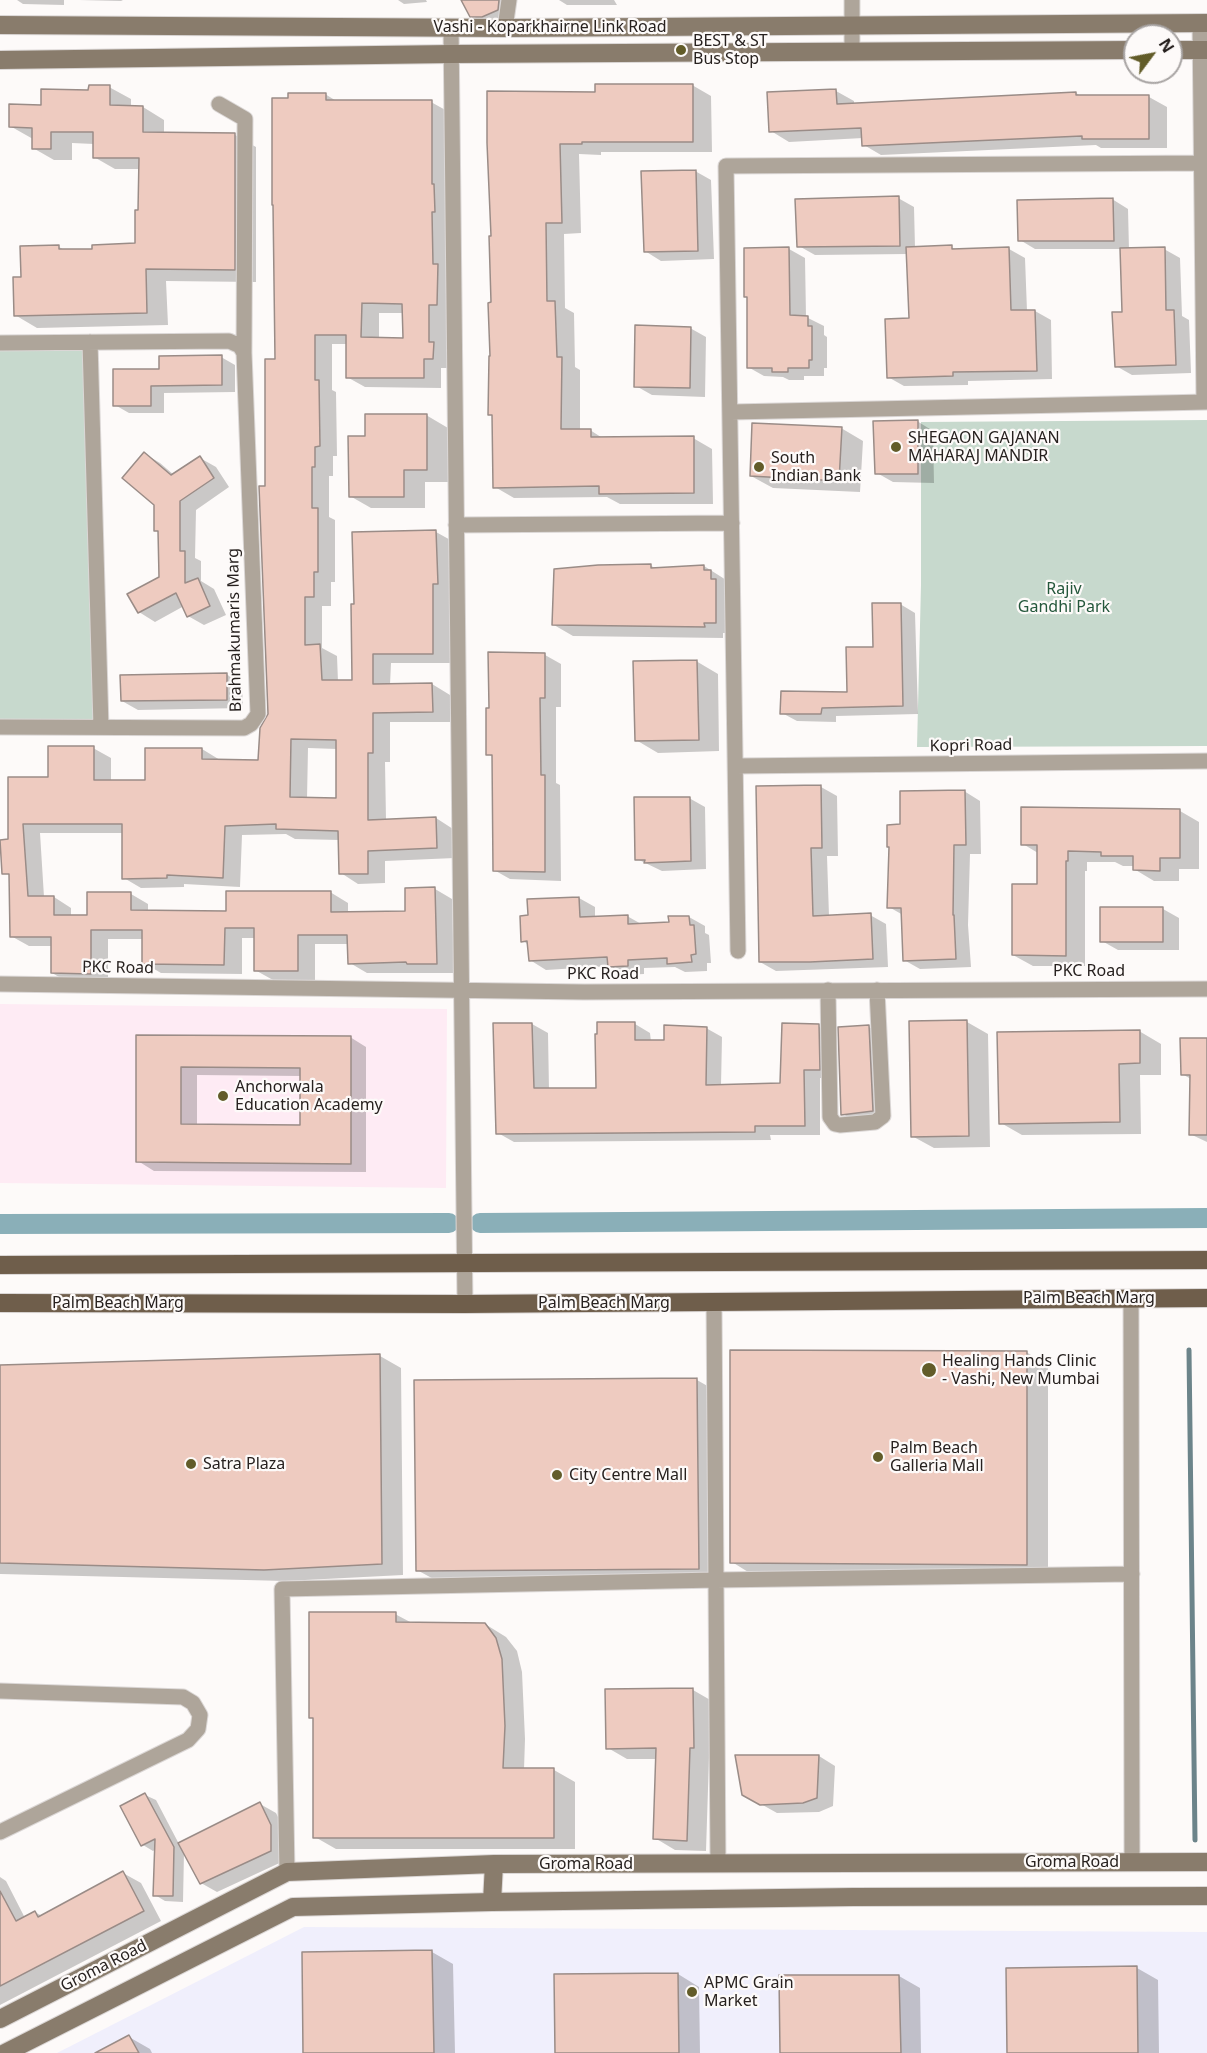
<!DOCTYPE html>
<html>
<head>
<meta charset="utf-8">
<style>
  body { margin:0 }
  #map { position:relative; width:1207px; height:2053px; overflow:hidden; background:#fdfaf9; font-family:"Noto Sans",sans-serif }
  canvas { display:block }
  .north { position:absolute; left:1123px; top:24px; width:60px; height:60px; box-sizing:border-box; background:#fdfaf9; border:2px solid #a7a3a2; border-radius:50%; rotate:58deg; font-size:16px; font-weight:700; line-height:24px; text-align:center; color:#27211f }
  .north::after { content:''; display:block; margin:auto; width:21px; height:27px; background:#625c29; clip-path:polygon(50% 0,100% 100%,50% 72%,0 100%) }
</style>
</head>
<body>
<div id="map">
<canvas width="1207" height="2053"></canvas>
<div class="north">N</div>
</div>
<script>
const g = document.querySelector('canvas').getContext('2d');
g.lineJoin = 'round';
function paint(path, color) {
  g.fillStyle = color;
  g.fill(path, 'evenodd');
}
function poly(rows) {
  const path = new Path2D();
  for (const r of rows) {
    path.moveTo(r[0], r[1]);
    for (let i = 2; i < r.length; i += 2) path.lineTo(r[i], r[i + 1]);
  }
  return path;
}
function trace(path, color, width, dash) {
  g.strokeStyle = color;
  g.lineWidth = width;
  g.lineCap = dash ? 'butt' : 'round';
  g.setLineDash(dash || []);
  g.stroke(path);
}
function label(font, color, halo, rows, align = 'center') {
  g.font = font + ' "Noto Sans",sans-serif';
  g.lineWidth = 4.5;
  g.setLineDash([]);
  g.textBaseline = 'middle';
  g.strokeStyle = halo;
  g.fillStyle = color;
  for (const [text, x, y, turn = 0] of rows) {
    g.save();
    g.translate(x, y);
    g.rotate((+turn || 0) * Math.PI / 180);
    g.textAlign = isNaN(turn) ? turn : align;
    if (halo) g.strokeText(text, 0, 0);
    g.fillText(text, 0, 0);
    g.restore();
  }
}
paint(poly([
  [304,1927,1207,1932,1207,2053,57,2053]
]), '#f0effc');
paint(poly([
  [0,1004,447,1009,446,1188,0,1183]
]), '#feebf4');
paint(poly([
  [90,342,101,727,0,727,0,343],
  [1207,420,1207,746,917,747,921,585,921,422]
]), '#c7d9cd');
paint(poly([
  [17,0,64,0,64,5,23,4],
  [79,0,123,0,121,1],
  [398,0,426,0,427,2,404,4],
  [463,0,516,0,511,18,485,23,471,15],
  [559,0,614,0,617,5,567,5],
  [692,85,711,96,712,152,601,152,601,155,579,154,581,233,564,234,565,308,574,313,575,367,580,370,580,430,590,430,604,439,693,438,712,449,713,504,620,504,607,497,514,498,495,487,493,416,490,414,493,237,489,143,597,93],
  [109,87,131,99,131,107,143,107,164,120,164,134,235,135,256,147,256,282,166,281,168,325,37,328,15,315,22,278,59,247,66,251,94,250,136,245,140,211,140,169,115,169,94,157,94,144,72,143,72,160,54,160,33,148,33,139,10,126,43,106],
  [836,91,854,101,854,105,1076,93,1082,97,1149,97,1167,107,1167,148,1101,148,1096,145,881,155,864,145,863,138,789,142,771,131],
  [325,94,338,102,431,102,449,112,454,314,446,314,446,351,451,354,451,368,441,368,441,388,365,387,347,377,347,344,332,344,332,390,336,392,337,456,333,456,333,476,329,476,329,517,335,520,335,582,331,582,331,606,322,606,322,648,337,656,338,682,353,682,355,605,353,534,436,532,454,542,450,593,450,663,391,663,390,685,432,684,450,695,450,722,390,722,390,762,385,762,386,820,436,818,453,829,455,858,385,861,385,883,358,884,341,873,340,840,295,839,286,834,242,835,240,887,184,884,184,887,141,888,124,878,123,833,40,833,44,897,54,897,71,908,71,917,89,917,131,894,148,904,148,912,228,913,330,892,348,903,348,913,407,912,435,889,452,899,454,973,367,973,350,963,349,944,315,944,315,980,273,980,255,970,255,938,242,938,242,974,161,973,144,963,144,939,108,939,108,983,70,983,52,973,52,946,29,946,11,936,9,779,50,779,93,748,111,758,111,782,147,782,202,749,220,760,260,761,269,714,266,487,277,360],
  [379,313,404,313,404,339,379,339],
  [308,748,337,749,338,800,307,799],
  [695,171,711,180,714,259,661,261,645,251],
  [898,198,914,207,915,248,951,247,957,250,1009,249,1025,258,1027,311,1035,311,1051,320,1052,379,968,381,968,385,904,386,888,377,910,320,908,254,815,255,799,246],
  [1112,199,1128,209,1129,250,1164,249,1180,258,1182,316,1189,320,1191,373,1132,375,1116,366,1123,313,1121,249,1035,249,1020,240],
  [789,249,805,258,806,317,824,326,824,335,827,337,827,368,824,368,824,376,804,376,804,380,789,380,783,377,764,376,748,367],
  [690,328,706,337,705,397,652,395,636,386],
  [221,357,235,365,235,392,164,393,164,413,129,413,115,405,161,370],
  [426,415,448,428,448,482,425,482,425,508,371,508,350,496,366,437],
  [917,421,933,431,934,483,893,482,877,473],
  [841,428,863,441,860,492,773,488,751,476],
  [145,454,160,463,174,475,200,458,216,467,229,487,196,510,195,558,201,561,201,581,214,589,226,615,204,625,188,616,184,606,155,622,139,612,160,578,160,533,155,530,155,504],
  [650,565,656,569,704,566,723,578,730,583,735,633,723,633,723,638,573,636,554,625],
  [900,604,915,613,918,714,836,716,836,722,797,721,782,713,848,694],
  [490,654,545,655,561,664,561,707,556,707,556,783,560,785,561,881,510,879,494,870,493,757,488,754,490,710],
  [696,661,718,674,719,751,658,753,636,740],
  [226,674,242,684,243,708,138,710,122,701],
  [821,787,837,796,838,856,827,856,829,916,870,915,886,924,888,967,776,971,760,962],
  [964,791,980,801,981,854,970,854,968,925,971,967,920,969,904,960,903,915,889,907,890,847,902,826],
  [689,798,705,807,706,869,662,871,637,859],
  [1180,811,1199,822,1199,869,1179,869,1179,881,1154,881,1134,869,1134,866,1123,866,1115,862,1087,862,1087,871,1085,871,1085,966,1033,966,1013,955,1039,886,1038,853,1023,844],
  [579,898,595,907,595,918,627,916,643,925,670,923,689,917,705,926,705,933,709,935,711,963,707,963,707,971,685,972,675,967,644,968,644,974,625,975,610,966,546,970,530,960,529,945,523,941,529,917],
  [1163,909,1179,918,1179,950,1118,950,1102,941],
  [967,1022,988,1034,990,1147,934,1148,912,1136],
  [532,1024,548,1033,549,1090,597,1089,635,1024,650,1033,651,1042,666,1042,706,1028,722,1037,721,1086,781,1085,818,1026,834,1035,835,1078,820,1078,820,1135,770,1135,771,1140,514,1142,498,1133],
  [869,1027,884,1036,889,1120,857,1122,841,1113],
  [1139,1031,1161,1044,1161,1075,1140,1075,1141,1134,1022,1135,1001,1123],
  [137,1036,350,1037,366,1047,366,1172,154,1171,138,1161],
  [197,1075,301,1076,301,1126,197,1126],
  [1207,1040,1207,1142,1190,1134,1191,1079,1182,1074],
  [1026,1352,1048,1365,1048,1576,753,1575,732,1562],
  [380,1356,401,1368,403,1575,286,1581,0,1574,0,1367],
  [697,1380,718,1392,720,1581,439,1582,417,1570],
  [395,1614,412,1623,485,1624,506,1637,517,1651,522,1672,525,1739,524,1770,554,1770,575,1782,575,1849,336,1849,315,1837,315,1719,311,1717],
  [693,1690,712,1701,713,1758,709,1758,706,1851,675,1850,655,1838,657,1759,627,1759,608,1748],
  [819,1756,835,1766,833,1806,819,1812,777,1813,743,1794],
  [145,1795,156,1800,179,1844,260,1804,276,1813,287,1835,286,1860,217,1892,201,1883,184,1852,183,1902,165,1901,155,1895,156,1849,153,1851,143,1845],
  [123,1873,141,1883,161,1921,0,2005,0,1877,6,1881,25,1918,35,1912,42,1916],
  [432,1952,453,1964,455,2053,305,2053],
  [1137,1968,1158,1980,1159,2053,1009,2053],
  [678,1974,699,1987,700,2053,557,2053],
  [899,1976,920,1988,921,2053,782,2053,781,1977],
  [129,2037,150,2049,152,2053,99,2053]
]), '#0003');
trace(poly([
  [1189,1350,1195,1840]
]), '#6c848a', 5);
trace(poly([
  [480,1223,1207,1218],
  [0,1224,449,1223]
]), '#8aafb8', 20);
const building = poly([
  [461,0,499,0,498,10,482,17,470,17,461,0],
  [595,84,693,84,693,142,582,142,582,144,560,144,562,223,546,223,547,301,555,301,557,357,562,357,561,429,591,429,591,437,694,436,694,493,599,494,599,486,493,488,492,415,488,415,489,356,490,356,488,303,491,302,489,236,491,236,487,143,487,91,595,92,595,84],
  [89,85,110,85,110,105,143,106,143,132,235,133,235,270,146,269,147,313,14,316,13,277,21,277,20,246,59,245,59,249,92,249,92,245,135,243,135,210,138,210,139,158,93,158,93,132,51,132,51,149,32,149,32,128,9,127,9,104,41,105,41,89,88,90,89,85],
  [836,89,837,104,1076,92,1076,95,1149,95,1149,139,1082,139,1082,136,862,146,861,128,769,132,767,92,836,89],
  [288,93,326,93,326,100,432,100,432,184,434,184,435,212,432,212,433,264,438,264,437,305,429,305,429,342,434,342,433,359,424,359,424,378,346,378,346,335,315,335,315,380,319,380,320,446,315,447,315,467,312,467,312,508,318,508,318,572,314,572,314,597,305,597,305,645,320,644,322,680,352,680,351,604,354,604,352,532,436,530,438,584,433,584,433,654,373,654,373,684,432,683,433,712,373,713,373,753,368,753,368,820,436,817,437,848,368,851,368,874,339,874,338,831,276,829,276,824,225,826,223,878,167,875,167,878,122,879,122,824,23,824,28,896,54,896,54,915,87,915,87,892,131,892,131,910,226,911,226,891,331,891,331,912,405,911,405,888,435,887,437,964,407,964,406,962,348,964,347,935,298,935,298,971,254,971,254,928,225,928,224,965,142,964,142,930,91,930,91,974,51,973,51,937,10,937,9,874,2,874,0,840,8,839,8,777,48,777,48,746,94,746,94,780,145,780,145,748,202,748,202,759,258,760,260,728,268,714,259,486,265,486,265,359,275,359,273,205,272,205,272,98,288,98,288,93],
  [362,303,402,304,403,338,361,337,362,303],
  [291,739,336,740,336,798,290,797,291,739],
  [696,170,698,251,644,252,641,171,696,170],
  [899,196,900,246,797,247,795,199,899,196],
  [1113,198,1114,241,1018,241,1017,200,1113,198],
  [952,245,952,249,1009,247,1011,310,1035,310,1037,371,953,372,953,376,887,378,885,319,909,318,906,247,952,245],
  [789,247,790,315,808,316,808,326,812,326,812,360,809,360,809,368,788,368,788,372,772,372,772,368,747,368,747,297,744,297,744,248,789,247],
  [1165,247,1166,310,1174,310,1176,365,1115,367,1112,312,1122,312,1120,248,1165,247],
  [635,325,691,327,690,388,634,387,635,325],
  [222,355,222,385,151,386,151,406,113,406,113,369,159,369,159,356,222,355],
  [365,414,427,414,427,470,404,470,404,497,349,497,348,436,365,436,365,414],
  [918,420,918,474,875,474,873,421,918,420],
  [752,423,842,427,839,481,750,476,752,423],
  [144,452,171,475,200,456,214,478,180,501,180,551,185,551,185,583,198,578,210,606,187,617,176,593,138,613,127,594,159,577,158,531,154,531,154,505,122,478,144,452],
  [651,564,651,568,704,565,704,570,711,570,711,579,716,579,716,623,704,623,705,627,552,625,554,569,598,565,651,564],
  [872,603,901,603,903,706,822,708,821,714,780,714,781,691,847,692,846,647,873,647,872,603],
  [488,652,545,653,545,698,540,698,541,775,545,775,545,872,493,871,492,755,486,755,486,708,489,708,488,652],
  [697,660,699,740,635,741,633,661,697,660],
  [227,673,227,700,121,701,120,675,227,673],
  [821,785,822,848,811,848,813,916,871,913,873,959,810,962,759,962,756,786,821,785],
  [965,790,966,845,954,845,953,915,954,915,956,959,903,961,901,908,887,908,889,847,887,847,887,825,900,824,900,791,965,790],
  [634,797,690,797,691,861,644,863,645,860,635,860,634,797],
  [1021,807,1180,809,1180,858,1160,858,1160,871,1133,870,1133,856,1101,856,1101,852,1068,851,1068,861,1066,861,1066,956,1012,955,1012,884,1037,884,1037,845,1021,845,1021,807],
  [579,897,580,917,628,915,628,924,669,922,668,916,689,916,690,925,694,925,696,954,691,955,692,962,667,964,667,958,628,960,628,966,608,967,607,957,529,961,527,941,521,942,520,916,528,915,527,899,579,897],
  [1100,907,1163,907,1163,942,1100,942,1100,907],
  [967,1020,969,1136,911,1137,909,1021,967,1020],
  [597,1022,635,1022,635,1040,664,1040,664,1025,707,1027,706,1085,780,1083,782,1023,819,1024,820,1070,804,1070,805,1126,755,1126,755,1132,496,1134,493,1023,532,1023,534,1088,596,1088,595,1034,597,1034,597,1022],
  [869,1025,873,1111,841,1115,838,1027,869,1025],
  [1140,1030,1140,1063,1119,1064,1120,1122,999,1124,997,1032,1140,1030],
  [136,1035,351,1036,351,1164,136,1162,136,1035],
  [181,1067,300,1068,300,1125,181,1124,181,1067],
  [1180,1038,1207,1038,1207,1135,1189,1135,1190,1075,1181,1075,1180,1038],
  [730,1350,1027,1351,1027,1565,730,1563,730,1350],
  [380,1354,382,1564,264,1570,0,1563,0,1365,380,1354],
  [697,1378,699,1569,416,1571,414,1380,697,1378],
  [309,1612,396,1612,396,1622,485,1623,496,1638,502,1659,505,1726,503,1768,554,1768,554,1838,313,1838,313,1718,309,1718,309,1612],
  [693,1688,694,1748,690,1748,687,1841,653,1839,656,1748,606,1749,605,1689,693,1688],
  [735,1755,819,1755,817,1798,803,1803,760,1805,742,1795,735,1755],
  [145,1793,174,1847,173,1896,153,1896,155,1839,141,1846,120,1806,145,1793],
  [260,1802,271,1825,271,1851,200,1884,178,1843,260,1802],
  [123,1871,144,1911,0,1986,0,1891,16,1921,35,1911,38,1917,123,1871],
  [432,1950,434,2053,303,2053,302,1952,432,1950],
  [1137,1966,1138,2053,1007,2053,1006,1968,1137,1966],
  [678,1973,679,2053,555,2053,554,1974,678,1973],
  [779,1975,899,1975,901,2053,780,2053,779,1975],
  [129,2035,139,2053,95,2053,129,2035]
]);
paint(building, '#eecbc0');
trace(building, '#9a8c87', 1.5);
const street = poly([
  [852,0,852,52],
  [1200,23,1204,402],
  [451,27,465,1304],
  [505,28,509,0],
  [90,342,101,727],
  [0,343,229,341,240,346,244,353],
  [731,412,1207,402],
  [456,525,732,523],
  [0,727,244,728,251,724,258,714,244,353,245,119,219,104],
  [736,766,1207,761],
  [738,951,726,166,1207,163],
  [0,984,584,992,1207,989],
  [828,990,830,1117,835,1124,840,1125,875,1122,883,1116,877,990],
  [1131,1298,1132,1862],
  [714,1302,718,1863],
  [0,1691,183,1697,193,1703,200,1715,198,1729,188,1740,0,1832],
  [287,1872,282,1589,716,1580,1132,1574]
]);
const secondary = poly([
  [0,25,505,28,1207,23],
  [1171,50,1207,50],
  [0,60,451,54,1135,50],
  [492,1902,494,1864],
  [0,2019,287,1872,494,1864,1207,1862],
  [5,2053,293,1907,492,1902,853,1897,1207,1896]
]);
const primary = poly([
  [0,1265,1207,1260],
  [0,1303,465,1304,1207,1298]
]);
trace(street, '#dbd7d6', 17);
trace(secondary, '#dbd7d6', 20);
trace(primary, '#dbd7d6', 20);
trace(street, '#aea59a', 15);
trace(secondary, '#897c6c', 18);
trace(primary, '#6f5e4b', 18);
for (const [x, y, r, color] of [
  [681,50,6,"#625c29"],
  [896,447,6,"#625c29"],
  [759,467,6,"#625c29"],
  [223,1096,6,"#625c29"],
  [929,1370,8,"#625c29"],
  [878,1457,6,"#625c29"],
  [191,1464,6,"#625c29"],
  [557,1475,6,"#625c29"],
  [692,1992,6,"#625c29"]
]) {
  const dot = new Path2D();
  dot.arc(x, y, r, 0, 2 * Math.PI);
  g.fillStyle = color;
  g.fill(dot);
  trace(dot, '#fdfaf9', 2);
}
label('16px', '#27211f', '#fdfaf9', [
  ["Vashi - Koparkhairne Link Road",550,27],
  ["Brahmakumaris Marg",235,630,-91],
  ["Kopri Road",971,746,-1],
  ["PKC Road",118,968,1],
  ["PKC Road",1089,971],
  ["PKC Road",603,974],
  ["Palm Beach Marg",1089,1298],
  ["Palm Beach Marg",118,1303],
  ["Palm Beach Marg",604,1303],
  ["Groma Road",1072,1862],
  ["Groma Road",586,1864],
  ["Groma Road",104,1966,-27]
]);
label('16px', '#27211f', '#fdfaf9', [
  ["BEST & ST",693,41],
  ["Bus Stop",693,59],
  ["SHEGAON GAJANAN",908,438],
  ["MAHARAJ MANDIR",908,456],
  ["South",771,458],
  ["Indian Bank",771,476],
  ["Anchorwala",235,1087],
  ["Education Academy",235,1105],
  ["Healing Hands Clinic",942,1361],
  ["- Vashi, New Mumbai",942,1379],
  ["Palm Beach",890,1448],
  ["Galleria Mall",890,1466],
  ["Satra Plaza",203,1464],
  ["City Centre Mall",569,1475],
  ["APMC Grain",704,1983],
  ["Market",704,2001]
], 'left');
label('16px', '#24573b', '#fdfaf9', [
  ["Rajiv",1064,589],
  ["Gandhi Park",1064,607]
]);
</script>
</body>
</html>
